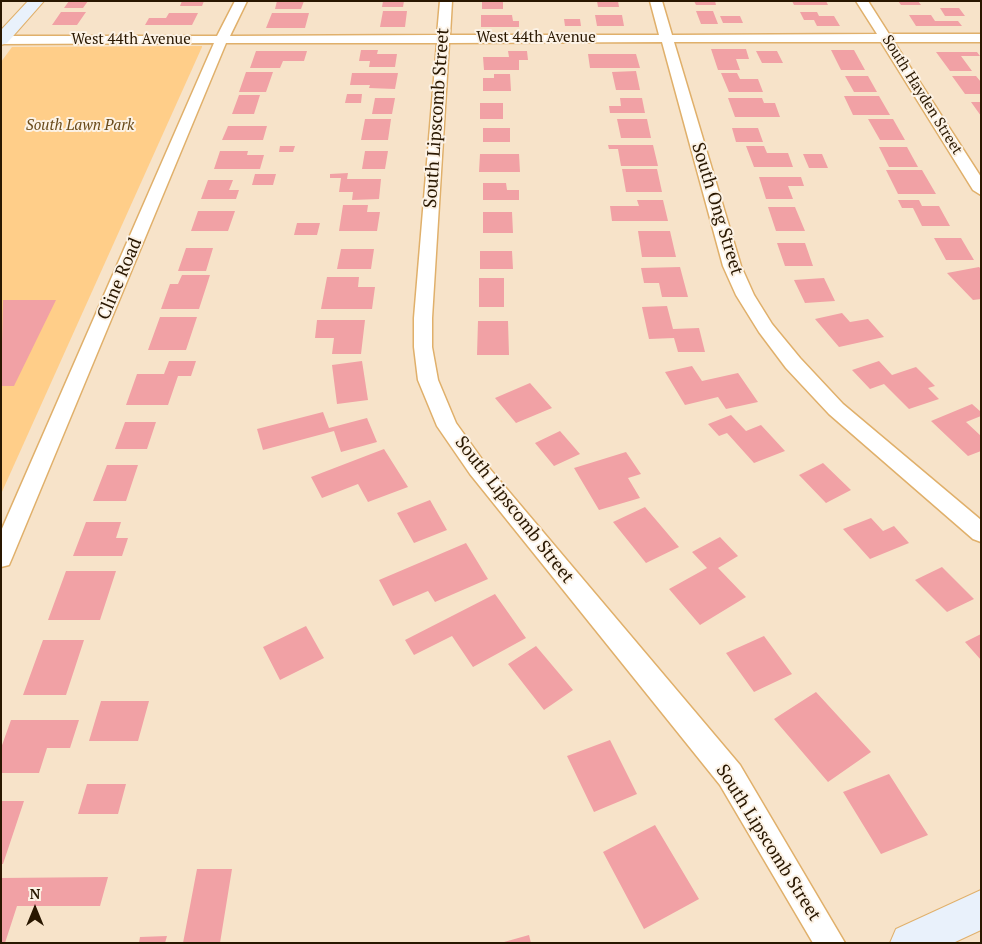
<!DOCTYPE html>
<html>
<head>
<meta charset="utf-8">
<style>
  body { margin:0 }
  #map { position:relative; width:982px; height:944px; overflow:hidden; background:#f7e3c9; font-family:"PT Serif",serif }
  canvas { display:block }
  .frame { position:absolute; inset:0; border:2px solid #291700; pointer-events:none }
  .north { position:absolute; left:10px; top:884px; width:50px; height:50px; -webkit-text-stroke:4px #fcf2e5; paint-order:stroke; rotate:0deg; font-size:14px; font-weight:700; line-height:20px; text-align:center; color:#291700 }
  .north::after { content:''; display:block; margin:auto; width:18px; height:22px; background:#291700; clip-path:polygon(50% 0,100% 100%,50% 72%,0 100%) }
</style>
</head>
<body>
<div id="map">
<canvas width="982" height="944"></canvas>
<div class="frame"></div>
<div class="north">N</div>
</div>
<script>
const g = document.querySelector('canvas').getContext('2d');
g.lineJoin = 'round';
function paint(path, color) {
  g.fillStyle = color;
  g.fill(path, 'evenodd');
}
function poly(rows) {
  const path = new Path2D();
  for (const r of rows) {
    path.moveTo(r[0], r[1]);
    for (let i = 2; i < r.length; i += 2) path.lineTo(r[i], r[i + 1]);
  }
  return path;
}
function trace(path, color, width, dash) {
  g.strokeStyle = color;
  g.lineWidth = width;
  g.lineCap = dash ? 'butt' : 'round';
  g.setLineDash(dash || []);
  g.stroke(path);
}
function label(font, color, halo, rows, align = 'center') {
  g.font = font + ' "PT Serif",serif';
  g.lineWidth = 4;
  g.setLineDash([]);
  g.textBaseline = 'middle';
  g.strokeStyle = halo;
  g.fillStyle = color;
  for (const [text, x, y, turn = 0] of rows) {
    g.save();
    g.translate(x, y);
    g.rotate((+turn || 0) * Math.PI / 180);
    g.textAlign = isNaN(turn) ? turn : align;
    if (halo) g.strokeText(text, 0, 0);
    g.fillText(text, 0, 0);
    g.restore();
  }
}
paint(poly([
  [202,46,202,47,1,494,1,62,12,47]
]), '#ffce89');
paint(poly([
  [69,1,88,1,83,8,64,8],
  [182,1,204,1,202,6,180,6],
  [277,1,304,1,301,9,275,9],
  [383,1,404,1,403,7,382,7],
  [482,1,503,1,503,9,482,9],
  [597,1,618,1,619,7,598,7],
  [694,1,715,1,716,5,696,5],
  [792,1,826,1,828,5,794,5],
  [898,1,918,1,921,5,901,5],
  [940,8,959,8,965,16,945,16],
  [383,11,407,11,405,27,380,27],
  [696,11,713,11,718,24,701,24],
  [61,12,86,12,77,25,52,25],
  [800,12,817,12,819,16,834,16,840,26,817,26,814,20,804,20],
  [169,13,198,13,192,25,145,25,149,18,166,18],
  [272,13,309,13,305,28,266,28],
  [481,15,512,15,513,21,519,21,519,27,481,27],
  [595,15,622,15,624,26,597,26],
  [909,15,931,15,935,21,958,21,962,26,916,26],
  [720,16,740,16,743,23,723,23],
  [564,19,580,19,581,26,565,26],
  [711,49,746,49,749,59,736,59,740,70,718,70],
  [361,50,378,50,377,54,397,54,395,67,369,67,370,61,359,61],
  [831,50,854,50,865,70,841,70],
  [256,51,307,51,304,61,283,61,280,68,250,68],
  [508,51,527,51,528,60,519,60,519,70,484,70,483,57,509,57],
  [756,51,777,51,783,63,762,63],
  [936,52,977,52,980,56,961,56,972,71,950,71],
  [588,54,636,54,640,68,590,68],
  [636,71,640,90,616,90,612,72],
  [246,72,273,72,266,92,239,92],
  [352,73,398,73,395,89,369,88,370,85,350,85],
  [721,73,737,73,740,79,758,79,763,92,729,92],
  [494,74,510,74,511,91,483,91,483,78,494,78],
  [845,76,868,76,877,92,854,92],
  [952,76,976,76,981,82,981,94,965,94],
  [347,94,362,94,361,103,345,103],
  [239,95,260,95,254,114,232,114],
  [844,96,879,96,890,115,853,115],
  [375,98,395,98,392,114,372,114],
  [620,98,642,98,645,113,610,113,609,106,621,106],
  [728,98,762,98,764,103,775,103,780,117,735,117],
  [971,102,981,102,981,116],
  [480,103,503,103,503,119,480,119],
  [365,119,391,119,388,140,361,140],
  [617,119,647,119,651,138,621,138],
  [868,119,893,119,905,140,880,140],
  [228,126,267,126,263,140,222,140],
  [483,128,510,128,510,142,483,142],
  [732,128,758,128,763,142,736,142],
  [608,145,653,145,658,166,621,166,618,149,609,149],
  [280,146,295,146,293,152,279,152],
  [746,146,764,146,767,153,788,153,793,167,754,167],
  [879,147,907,147,918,167,889,167],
  [220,151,248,151,247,155,264,155,260,169,214,169],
  [365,151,388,151,385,169,362,169],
  [480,154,519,154,520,172,479,172],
  [803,154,822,154,828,168,809,168],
  [622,169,657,169,662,192,626,192],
  [886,170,922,170,936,194,898,194],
  [348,173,347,179,381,179,379,199,352,200,353,192,339,192,341,178,330,178,330,174],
  [255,174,276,174,273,185,252,185],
  [759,177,801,177,804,186,788,186,793,199,766,199],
  [208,180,233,180,229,190,239,190,236,199,201,199],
  [483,183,506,183,507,190,519,190,519,200,483,200],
  [637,200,663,200,668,221,612,221,610,206,639,206],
  [898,200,919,200,922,206,939,206,950,226,922,226,913,208,902,208],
  [343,205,368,205,367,212,380,212,377,231,339,231],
  [768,207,795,207,805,231,776,231],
  [198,211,235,211,228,231,191,231],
  [483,212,512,212,513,233,483,233],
  [297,223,320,223,317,235,294,235],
  [638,231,670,231,676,257,642,257],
  [934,238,961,238,974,260,946,260],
  [777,243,805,243,813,266,785,266],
  [186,248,213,248,206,271,178,271],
  [341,249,374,249,371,269,337,269],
  [480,251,512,251,513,269,480,269],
  [680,267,688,297,662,297,659,283,644,283,641,268],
  [979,267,981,269,981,299,973,300,947,273],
  [182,275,210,275,199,309,161,309,170,284,178,284],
  [327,277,359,277,358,287,375,287,372,309,321,309],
  [479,278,504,278,504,307,479,307],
  [824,278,835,301,805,303,794,280],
  [3,300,56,300,14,386,1,386],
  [667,306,673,329,699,328,705,352,678,352,674,338,649,339,642,307],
  [842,313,850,322,868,319,884,337,839,347,815,319],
  [160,317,197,317,186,350,148,350],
  [317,320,365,320,361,354,332,354,334,338,315,338],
  [478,321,508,321,509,355,477,355],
  [169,361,196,361,191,376,178,376,168,405,126,405,137,374,164,374],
  [362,361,368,400,337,404,332,365],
  [879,361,892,375,916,367,935,386,928,388,939,399,909,409,884,384,870,389,852,370],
  [692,366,702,381,738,373,758,402,726,409,718,397,685,405,665,372],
  [530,383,552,408,516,423,495,398],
  [972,404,981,412,981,416,966,422,981,436,981,451,968,456,931,421],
  [323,412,329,428,367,418,377,442,341,452,334,431,263,450,257,429],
  [731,415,746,431,761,425,785,451,754,463,727,433,719,436,708,424],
  [125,422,156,422,147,449,115,449],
  [560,431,580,454,554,466,535,443],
  [384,449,408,487,368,502,358,484,322,498,311,477],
  [626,452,641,474,628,478,640,498,599,510,574,468],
  [823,463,851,490,826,503,799,475],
  [107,465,138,465,126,501,93,501],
  [430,500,447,530,414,543,397,513],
  [645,507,679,547,646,563,613,522],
  [871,518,883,531,894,526,909,543,870,559,843,529],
  [86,522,121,522,116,538,128,538,122,556,73,556],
  [720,537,738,556,718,568,746,597,700,625,669,589,707,568,692,552],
  [466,543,488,579,435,602,428,591,393,606,379,580],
  [942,567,974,599,947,612,915,580],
  [66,571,116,571,100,620,48,620],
  [495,594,526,638,473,667,452,636,414,655,405,640],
  [306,626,324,658,280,680,263,647],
  [981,634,981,660,965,642],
  [764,636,792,674,754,692,726,653],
  [43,640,84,640,66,695,23,695],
  [536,646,573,690,544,710,508,664],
  [816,692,871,752,828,782,774,719],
  [101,701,149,701,138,741,89,741],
  [11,720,79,720,70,748,47,748,39,773,1,773,1,748],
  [610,740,637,794,594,812,567,756],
  [889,774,928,835,881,854,843,792],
  [87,784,126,784,118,814,78,814],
  [1,801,24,801,3,864,1,864],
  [655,825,699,899,644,929,603,852],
  [197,869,232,869,220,943,183,943],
  [108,877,100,906,17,906,5,943,1,943,1,878],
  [529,935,531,943,505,943,504,942],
  [167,936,165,943,139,943,140,937]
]), '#f1a1a5');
const minor = poly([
  [235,1,247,1,230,36,437,35,440,1,452,1,450,35,659,35,650,1,662,1,672,35,877,34,856,1,868,1,889,34,981,34,981,42,894,42,981,177,981,195,973,190,881,42,674,42,741,266,754,295,772,324,800,358,843,404,981,520,981,542,973,539,829,414,786,368,759,332,736,295,723,266,662,42,449,43,432,318,432,347,438,380,456,423,484,462,740,765,845,943,813,943,720,785,470,474,437,426,418,380,414,347,414,318,437,43,226,43,12,558,9,565,1,567,1,531,214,43,1,44,1,36,217,36,235,1]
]);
const secondary = poly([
  [28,1,44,1,7,43,1,45,1,30,28,1],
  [981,890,981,930,953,943,890,943,896,929,981,890]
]);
trace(minor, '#e0b06b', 3);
trace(secondary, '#e0b06b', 2);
paint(minor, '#fff');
paint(secondary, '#e9f1fb');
label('15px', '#291700', '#fcf2e5', [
  ["West 44th Avenue",536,38],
  ["West 44th Avenue",131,40],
  ["South Hayden Street",922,95,58]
]);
label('italic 15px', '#694a1a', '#fcf2e5', [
  ["South Lawn Park",80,126]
]);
label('18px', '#291700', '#fcf2e5', [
  ["South Lipscomb Street",437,118,-86],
  ["South Ong Street",717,209,73],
  ["Cline Road",120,279,-67],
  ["South Lipscomb Street",514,510,52],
  ["South Lipscomb Street",768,843,58]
]);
</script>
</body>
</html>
